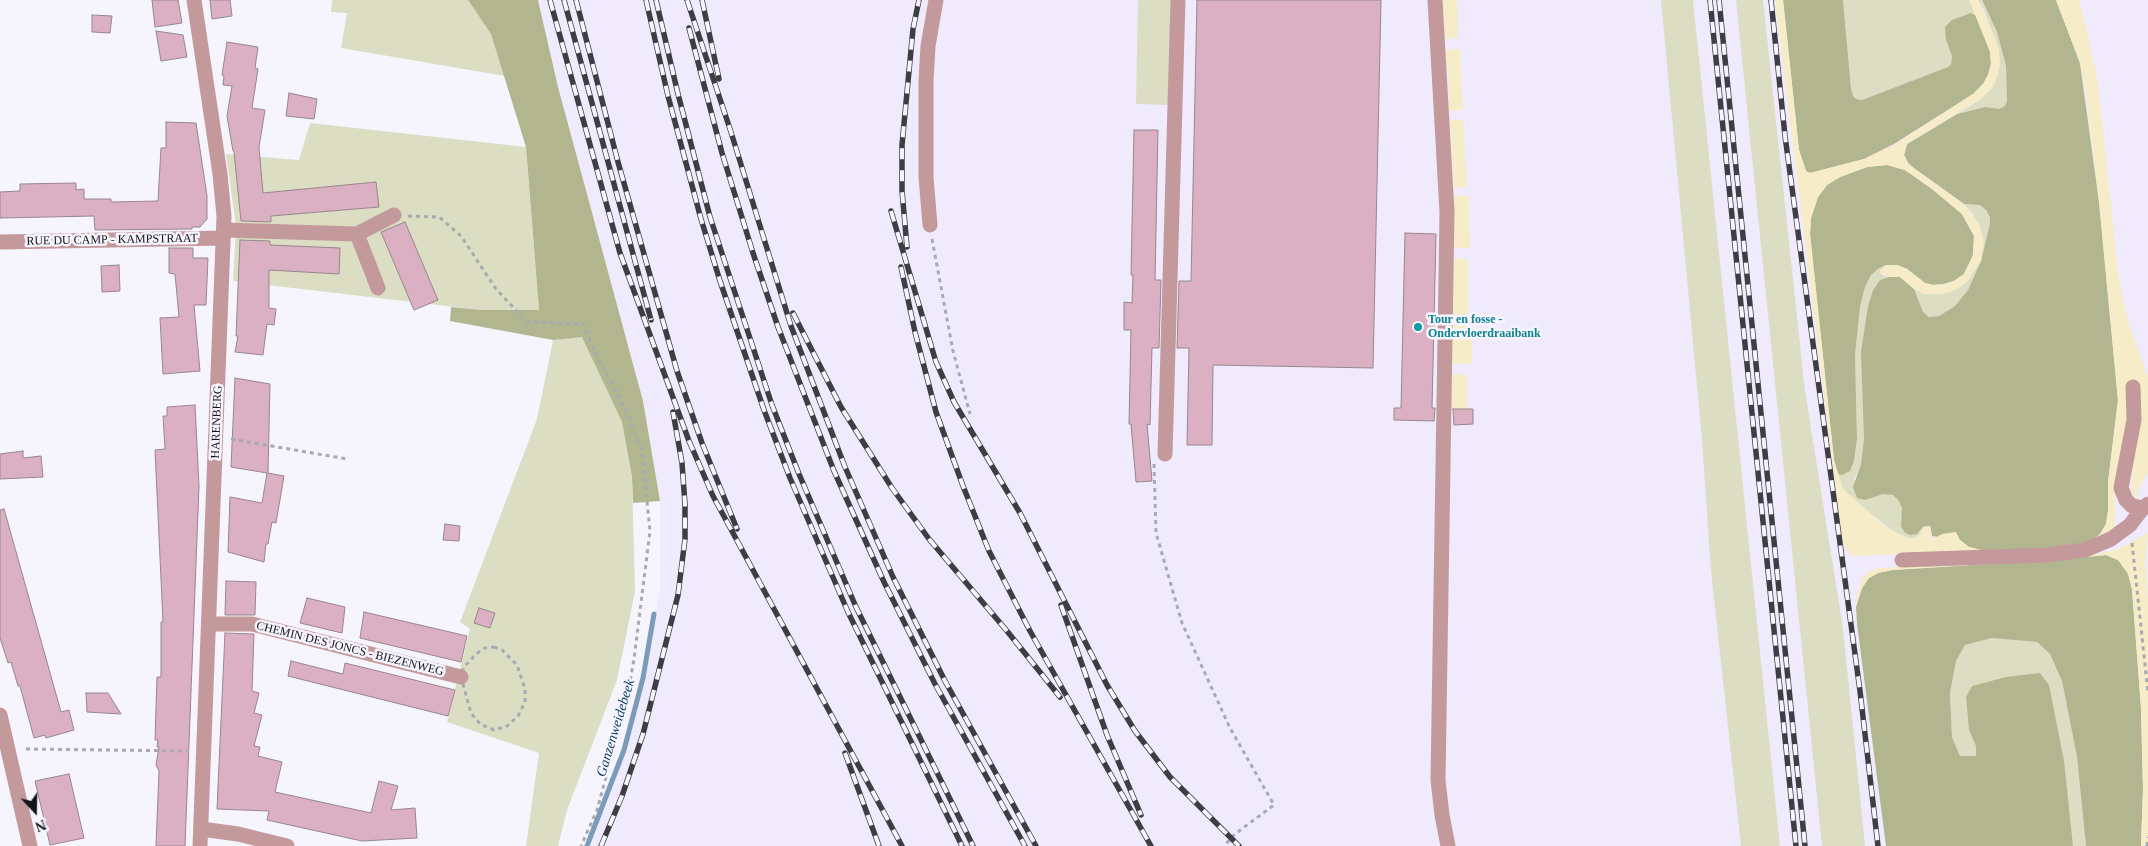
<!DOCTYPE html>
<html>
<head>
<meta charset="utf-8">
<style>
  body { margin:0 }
  #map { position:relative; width:2148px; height:846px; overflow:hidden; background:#f6f4fd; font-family:"Times New Roman",serif }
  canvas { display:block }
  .north { position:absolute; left:10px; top:786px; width:50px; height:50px; -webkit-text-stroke:4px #f6f4fd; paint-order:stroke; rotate:159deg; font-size:14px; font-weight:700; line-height:20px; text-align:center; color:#141318 }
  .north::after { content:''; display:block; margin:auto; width:18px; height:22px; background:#141318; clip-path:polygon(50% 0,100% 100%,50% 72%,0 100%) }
</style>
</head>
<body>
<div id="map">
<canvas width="2148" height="846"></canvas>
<div class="north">N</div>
</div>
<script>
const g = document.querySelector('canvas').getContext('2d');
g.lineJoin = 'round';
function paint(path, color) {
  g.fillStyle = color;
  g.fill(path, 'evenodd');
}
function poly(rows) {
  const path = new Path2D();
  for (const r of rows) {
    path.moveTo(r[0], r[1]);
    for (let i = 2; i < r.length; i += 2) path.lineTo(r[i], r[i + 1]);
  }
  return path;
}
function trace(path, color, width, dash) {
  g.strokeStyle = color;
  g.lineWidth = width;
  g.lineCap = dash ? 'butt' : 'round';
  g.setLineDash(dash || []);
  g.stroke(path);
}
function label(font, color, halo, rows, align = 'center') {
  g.font = font + ' "Times New Roman",serif';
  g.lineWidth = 5;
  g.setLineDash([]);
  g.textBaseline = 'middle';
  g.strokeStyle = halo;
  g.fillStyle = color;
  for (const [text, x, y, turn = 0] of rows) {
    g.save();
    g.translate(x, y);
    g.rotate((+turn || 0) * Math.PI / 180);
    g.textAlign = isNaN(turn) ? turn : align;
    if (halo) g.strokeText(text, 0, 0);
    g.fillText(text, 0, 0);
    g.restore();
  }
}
paint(poly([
  [538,0,2148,0,2148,846,586,846,602,808,641,696,660,588,660,501,643,401,558,87]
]), '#efebfd');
paint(poly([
  [332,0,468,0,491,34,505,76,341,48,347,13,331,12],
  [1138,0,1172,0,1169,105,1136,104],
  [1661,0,1693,0,1780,846,1741,846,1711,571,1702,440],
  [1736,0,1763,0,1805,391,1843,628,1865,846,1822,846],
  [1843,0,1969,0,1977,16,1971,13,1946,40,1952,56,1951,64,1948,67,1862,100,1856,99,1853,96,1851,89],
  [1978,0,1982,0,1997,32,2006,66,2007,101,2005,107,1999,109,1976,109,1957,114,1981,99,1992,88,1997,77,2000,64,1985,12],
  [310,123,526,147,539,310,481,310,233,281,236,226,226,154,299,160],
  [1964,204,1980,205,1987,210,1991,217,1981,261,1968,290,1955,306,1939,316,1929,317,1923,312,1914,289,1924,294,1967,282,1981,261,1974,215],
  [1886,265,1880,270,1882,275,1889,277,1880,280,1873,290,1868,306,1864,438,1861,464,1854,480,1870,499,1876,495,1883,494,1893,495,1899,501,1902,508,1901,526,1920,531,1923,527,1920,535,1911,539,1894,532,1850,497,1843,489,1836,469,1839,474,1854,461,1857,439,1855,355,1860,307,1865,287,1871,275,1878,269],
  [582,336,622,422,632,478,635,591,617,680,567,810,558,846,526,846,539,753,447,722,470,629,460,622,537,419,553,340],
  [1992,638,2037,642,2050,654,2062,681,2077,757,2086,846,2073,846,2073,842,1972,686,1966,697,1969,730,1977,746,1976,756,1960,756,1952,737,1950,693,1956,661,1965,645]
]), '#dcdec3');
paint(poly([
  [468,0,538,0,558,87,643,401,660,501,633,503,632,477,622,422,582,337,553,340,450,321,451,307,481,310,539,310,526,147,491,34],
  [1783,0,1843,0,1851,89,1853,96,1856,99,1862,100,1948,67,1951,64,1952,56,1946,40,1945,27,1952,20,1971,13,1977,16,1982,27,1990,52,1991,64,1988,75,1983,84,1973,94,1894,144,1864,159,1810,173,1806,171,1799,150],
  [1982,0,2056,0,2080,63,2099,202,2118,400,2108,482,2108,511,2106,524,2100,534,2093,540,2083,545,2047,550,1985,551,1969,547,1960,540,1932,536,1930,526,1923,527,1917,534,1910,535,1905,533,1901,526,1902,508,1899,501,1893,495,1883,494,1865,500,1857,498,1853,487,1861,464,1864,438,1861,352,1868,306,1873,290,1880,280,1889,277,1900,277,1914,289,1923,312,1929,317,1939,316,1955,306,1968,290,1981,261,1990,223,1990,217,1986,210,1980,205,1964,204,1915,169,1908,163,1904,155,1907,144,1957,114,1985,107,1999,109,2005,106,2007,101,2006,66,1997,32],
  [1887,165,1905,170,1932,189,1962,214,1974,236,1973,255,1964,274,1954,281,1944,284,1933,285,1925,283,1907,269,1897,265,1886,265,1878,269,1871,275,1865,287,1860,307,1855,355,1857,439,1854,461,1850,471,1842,475,1838,474,1836,469,1834,460,1810,234,1811,218,1818,197,1827,185,1840,177,1867,167],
  [2106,555,2118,560,2122,564,2128,574,2132,589,2141,708,2143,789,2141,846,2086,846,2077,757,2062,681,2050,654,2037,642,1992,638,1965,645,1956,661,1950,693,1952,737,1960,756,1976,756,1976,746,1969,730,1966,697,1972,686,2006,677,2040,673,2049,685,2064,761,2073,846,1886,846,1857,624,1856,607,1863,585,1869,578,1878,573,1892,570,2067,559]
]), '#b2b68e');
paint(poly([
  [1439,0,1457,0,1458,38,1444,39],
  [1775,0,1783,0,1799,150,1806,171,1810,173,1864,159,1894,145,1973,94,1983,84,1988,75,1991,64,1990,52,1969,0,1978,0,1994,35,1999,49,2000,64,1997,77,1992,88,1981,99,1907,144,1904,155,1908,163,1915,169,1964,204,1980,225,1984,242,1981,261,1967,282,1957,289,1944,294,1924,294,1914,289,1900,277,1889,277,1880,273,1880,270,1886,265,1897,265,1907,269,1925,283,1933,285,1944,284,1954,281,1964,274,1973,255,1974,236,1962,214,1932,189,1905,170,1887,165,1867,167,1840,177,1827,185,1818,197,1811,218,1810,234,1834,460,1843,489,1885,526,1902,536,1911,539,1920,535,1923,527,1930,526,1932,537,1935,538,1942,534,1956,532,1960,540,1969,547,1985,551,1851,556,1842,541],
  [2056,0,2079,0,2086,27,2098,83,2119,282,2130,328,2148,377,2148,472,2137,492,2138,500,2135,498,2131,490,2133,460,2129,419,2115,493,2115,525,2113,531,2093,540,2100,534,2106,524,2108,511,2108,482,2118,400,2099,202,2086,94,2080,63],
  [1460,49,1463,110,1449,111,1448,72,1445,50],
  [1450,120,1463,120,1467,187,1454,188],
  [1454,196,1469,196,1470,248,1454,248],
  [1454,258,1468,259,1468,316,1452,317],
  [1452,326,1473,326,1472,364,1451,363],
  [1451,374,1467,375,1467,409,1450,409],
  [2148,533,2145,561,2148,600,2148,846,2141,846,2143,789,2141,708,2132,589,2128,574,2118,560,2106,555,2067,559,1892,570,1878,573,1869,578,1859,593,1856,607,1856,595,1863,577,1872,570,1878,568,2087,556,2118,549]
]), '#f6ecc7');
trace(poly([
  [587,846,624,750,643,678,654,614]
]), '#7c9bb8', 5);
const building = poly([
  [152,0,178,0,182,23,155,27,152,0],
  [210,0,230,0,232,16,212,19,210,0],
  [1197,0,1381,0,1373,368,1213,365,1212,445,1187,445,1189,348,1177,348,1179,281,1191,281,1197,0],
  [92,15,112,16,110,33,92,32,92,15],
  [156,31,183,35,187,57,161,61,156,31],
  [227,42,258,47,255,68,258,69,252,108,265,110,259,147,263,193,376,182,379,207,271,216,271,222,241,221,234,152,233,151,227,116,232,86,223,85,224,76,222,75,227,42],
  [289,93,317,99,314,119,286,116,289,93],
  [166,122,196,123,207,196,207,219,200,227,192,227,192,229,95,230,94,216,0,218,0,192,20,191,20,184,76,183,76,190,84,189,84,199,111,199,111,202,158,201,161,148,166,148,166,122],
  [1134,130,1158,130,1155,280,1161,280,1159,348,1152,348,1150,425,1147,424,1152,481,1136,482,1131,424,1129,424,1131,330,1124,330,1124,302,1132,303,1133,275,1131,275,1134,130],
  [405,222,438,300,414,310,381,232,405,222],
  [1405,233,1436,234,1432,408,1435,408,1434,421,1394,420,1394,408,1401,408,1405,233],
  [240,240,270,241,270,245,340,248,339,274,269,270,269,308,276,309,274,325,267,324,263,355,235,352,238,336,236,336,240,240],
  [169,248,193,248,193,258,208,258,206,305,194,305,200,371,163,374,160,318,179,317,175,274,169,273,169,248],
  [119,265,120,291,102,292,101,266,119,265],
  [235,378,270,384,268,473,284,476,276,523,272,522,268,544,266,544,264,562,228,552,230,497,262,503,267,473,231,467,235,378],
  [195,405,199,486,185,846,156,846,159,771,156,765,159,747,157,747,158,740,155,740,157,677,161,677,161,622,163,622,155,450,165,449,163,416,167,416,167,407,195,405],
  [1453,409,1473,409,1473,424,1454,425,1453,409],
  [23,451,23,458,41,456,43,477,0,479,0,454,23,451],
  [4,509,61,712,69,710,74,730,46,738,45,735,34,738,20,686,18,686,11,662,8,663,0,638,0,510,4,509],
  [445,524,460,526,459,541,443,540,445,524],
  [226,581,256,582,255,615,225,615,226,581],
  [307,598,345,607,342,633,300,623,307,598],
  [479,608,495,613,490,628,474,623,479,608],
  [364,612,467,636,461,662,360,638,364,612],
  [225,633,254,634,252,691,259,693,254,713,262,715,254,746,260,747,258,756,282,762,275,792,371,813,379,781,398,786,391,810,415,808,417,838,362,841,267,820,269,811,217,809,225,633],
  [291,661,343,674,345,663,455,690,448,716,288,676,291,661],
  [86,693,108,693,121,714,87,712,86,693],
  [69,774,84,838,50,845,35,781,69,774]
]);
paint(building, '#dbb0c2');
trace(building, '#96878d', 1);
trace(poly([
  [408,216,439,217,461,236,496,289,527,322,583,324,597,356,627,412,642,451,650,531,634,659,626,704,597,810,581,846],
  [932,239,953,351,970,414],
  [231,439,347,459],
  [1154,464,1156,533,1182,623,1230,728,1274,805,1235,834,1224,846],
  [2132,543,2148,693],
  [494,647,502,650,517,665,525,689,525,702,518,716,507,726,494,730,480,724,471,713,461,677,464,667,476,654,485,648,494,647],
  [26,749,189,751],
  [2147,846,2148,837]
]), '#aaa9b0', 3, [4, 4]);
trace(poly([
  [194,0,220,174,224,216,200,846],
  [1435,0,1447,212,1438,780,1442,815,1448,846],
  [930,225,926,177,926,81,928,46,936,0],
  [224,230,357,234,394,215],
  [357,234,378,288],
  [0,242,223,238],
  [2133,387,2134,420,2121,488,2126,500,2132,506,2143,508,2148,504],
  [1165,454,1178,0],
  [1902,560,2047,555,2085,550,2111,539,2130,525,2143,508],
  [209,624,252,624,461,677],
  [0,715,30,846],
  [201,829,238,834,287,846]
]), '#c4999c', 15);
const rail = poly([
  [550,0,620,253,689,441,713,496,902,846],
  [564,0,651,320],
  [576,0,618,162,677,371,702,443,737,529],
  [646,0,668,96,701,219,720,281,764,410,790,478,848,612,962,846],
  [656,0,678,94,710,217,772,405,799,474,856,607,973,846],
  [687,0,730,129,791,326,845,467,893,577,945,681,1036,846],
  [702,0,719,79],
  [1710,0,1796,846],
  [1719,0,1805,846],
  [1771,0,1785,136,1860,691,1878,846],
  [689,28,722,153,753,253,778,327,834,471,884,582,935,684,1025,846],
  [891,211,936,362,954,402,1020,513,1107,685,1135,731,1170,777,1239,846],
  [907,247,902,191,902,145,913,29,919,0],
  [901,267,915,332,936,412,963,486,989,551,1030,631,1151,846],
  [793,313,841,407,892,488,929,539,1007,631,1060,697],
  [1061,605,1107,735,1141,815],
  [845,753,879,846],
  [601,846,622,796,643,734,678,595,685,539,685,504,682,463,673,412]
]);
trace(rail, '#3e3d43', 5.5);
trace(rail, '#f6f4fd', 4, [11]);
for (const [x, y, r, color] of [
  [1418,327,5,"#0f9aa8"]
]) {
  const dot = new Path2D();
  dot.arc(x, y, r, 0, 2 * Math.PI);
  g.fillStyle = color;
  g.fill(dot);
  trace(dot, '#f6f4fd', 2);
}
label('12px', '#141318', '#f6f4fd', [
  ["RUE DU CAMP - KAMPSTRAAT",112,240,-1],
  ["HARENBERG",217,422,-88],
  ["CHEMIN DES JONCS - BIEZENWEG",350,649,14]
]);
label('bold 12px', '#0d838f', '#f6f4fd', [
  ["Tour en fosse -",1428,320],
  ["Ondervloerdraaibank",1428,334]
], 'left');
label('italic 14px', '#0a3d64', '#f6f4fd', [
  ["Ganzenweidebeek",616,728,-73]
]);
</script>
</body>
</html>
